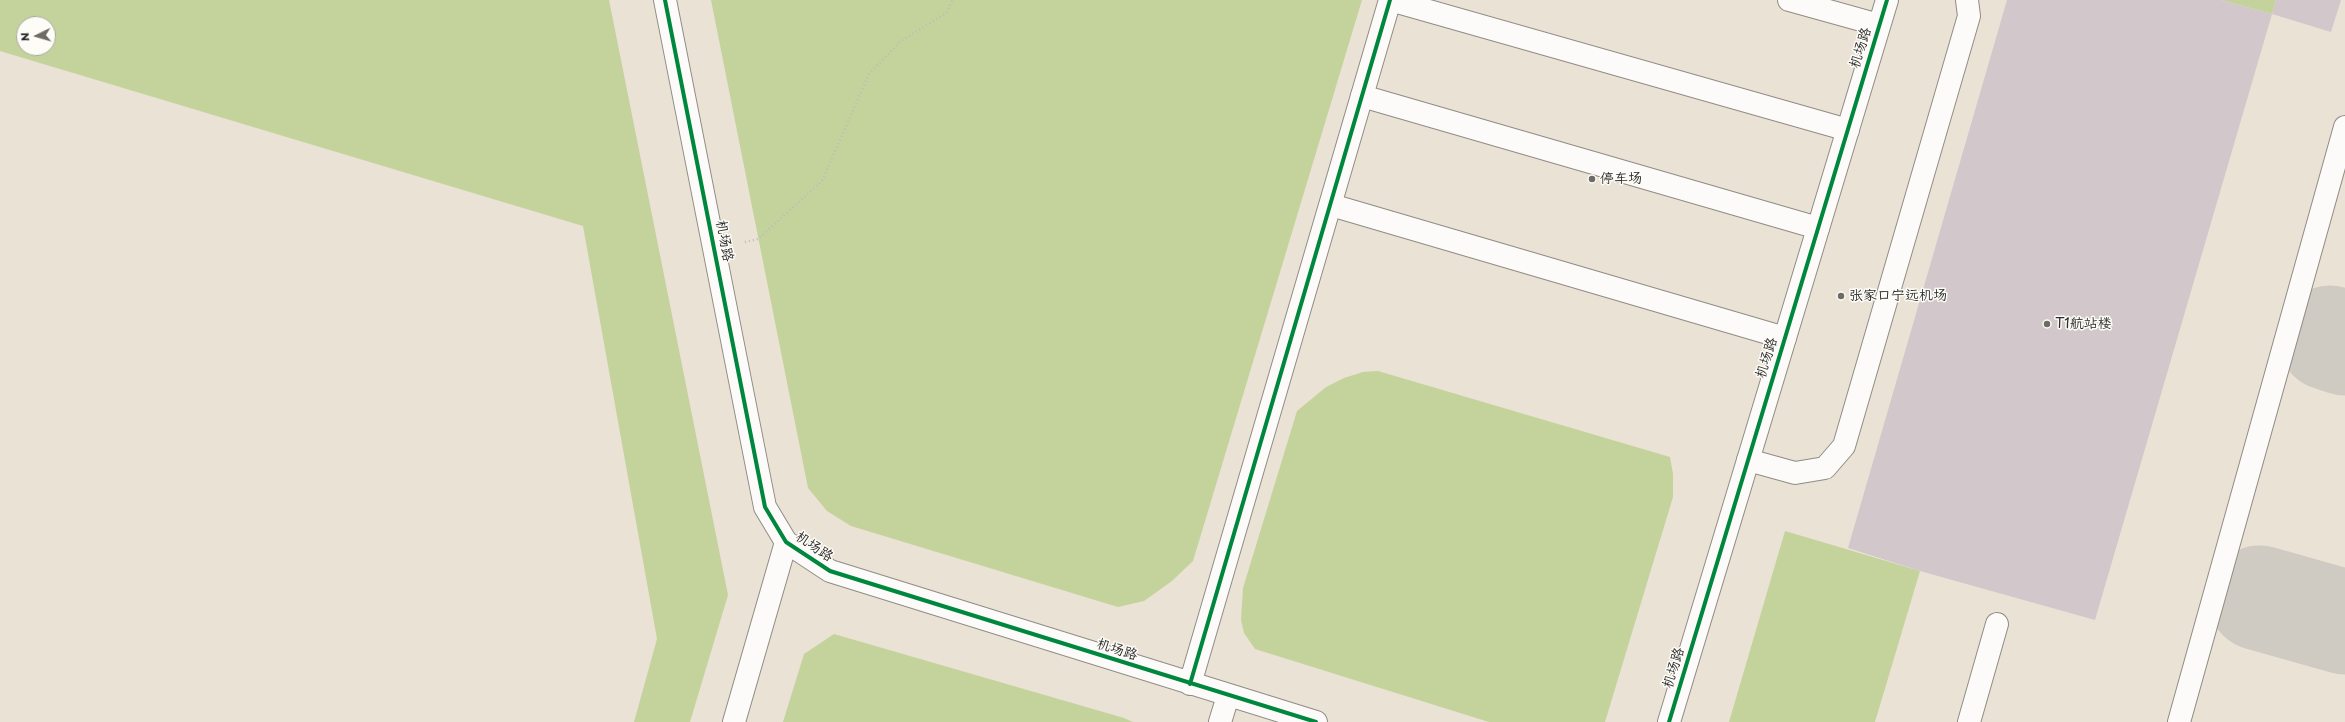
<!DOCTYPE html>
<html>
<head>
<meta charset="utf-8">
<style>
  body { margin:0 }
  #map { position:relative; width:2345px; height:722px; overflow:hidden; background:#eae2d4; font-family:"Playpen Sans",sans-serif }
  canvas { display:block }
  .north { position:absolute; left:16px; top:16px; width:40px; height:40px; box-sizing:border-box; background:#fdfcf7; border:1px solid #a9a8a5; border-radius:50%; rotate:265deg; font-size:11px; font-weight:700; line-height:16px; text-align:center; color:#2b2b2b }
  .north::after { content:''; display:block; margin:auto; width:14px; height:18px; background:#6e6b66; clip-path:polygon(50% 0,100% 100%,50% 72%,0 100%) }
</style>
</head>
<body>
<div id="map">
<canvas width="2345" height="722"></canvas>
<div class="north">N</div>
</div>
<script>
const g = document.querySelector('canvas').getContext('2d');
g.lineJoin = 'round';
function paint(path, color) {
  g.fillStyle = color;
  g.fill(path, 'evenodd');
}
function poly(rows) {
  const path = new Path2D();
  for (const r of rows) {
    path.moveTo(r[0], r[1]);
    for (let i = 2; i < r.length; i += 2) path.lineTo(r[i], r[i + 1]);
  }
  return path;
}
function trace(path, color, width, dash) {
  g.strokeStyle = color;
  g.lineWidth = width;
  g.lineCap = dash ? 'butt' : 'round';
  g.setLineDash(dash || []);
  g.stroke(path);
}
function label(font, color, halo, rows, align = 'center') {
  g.font = font + ' "Playpen Sans","LXGW WenKai TC",sans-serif';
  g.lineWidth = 3;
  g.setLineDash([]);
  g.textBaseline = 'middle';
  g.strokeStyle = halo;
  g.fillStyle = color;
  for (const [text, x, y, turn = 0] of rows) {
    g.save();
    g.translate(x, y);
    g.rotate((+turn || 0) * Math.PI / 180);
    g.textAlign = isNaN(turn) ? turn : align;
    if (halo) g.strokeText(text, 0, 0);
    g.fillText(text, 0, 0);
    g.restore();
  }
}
paint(poly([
  [0,0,609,0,728,595,690,722,634,722,657,639,583,226,0,51],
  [24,24,48,24,48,48,24,48],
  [711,0,1362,0,1193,561,1172,581,1144,601,1118,607,851,526,827,511,808,488],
  [2221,0,2276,0,2272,14],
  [1378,371,1670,457,1673,474,1673,497,1605,722,1489,722,1255,649,1244,633,1241,620,1243,588,1297,411,1326,387,1344,378,1363,372],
  [1785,531,1920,571,1875,722,1729,722],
  [834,634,1124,718,1133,722,783,722,804,654]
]), '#c4d39c');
trace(poly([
  [2330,338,2345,343],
  [2260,598,2345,622]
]), '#cfcac2', 105);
paint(poly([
  [2007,0,2221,0,2272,14,2095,620,1920,571,1848,548],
  [2276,0,2341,0,2331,32,2272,14]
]), '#d2c8cc');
const minor = poly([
  [1390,0,1848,130],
  [1789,0,1879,25],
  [1362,96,1818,228],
  [1331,205,1785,338],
  [1748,460,1795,473,1825,468,1844,446,1969,16,1967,0],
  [1969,722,1997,624],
  [2179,722,2345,127]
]);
const tertiary = poly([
  [665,0,765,507,786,542,830,571,1316,722],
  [1190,684,1390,0],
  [734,722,786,542],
  [1220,722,1228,696],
  [1669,722,1887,0]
]);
trace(minor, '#908c85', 24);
trace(tertiary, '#908c85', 24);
trace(poly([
  [745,242,758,239,822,181,869,74,901,41,946,13,953,0]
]), '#bdbcba', 2.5, [1, 3]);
trace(minor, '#fcfbf9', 22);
trace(tertiary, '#fcfbf9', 22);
trace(poly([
  [665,0,765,507,786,542,830,571,1316,722],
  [1190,684,1390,0],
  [1669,722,1887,0]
]), '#00873e', 4);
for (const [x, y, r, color] of [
  [1592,179,4,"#6e6b66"],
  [1841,296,4,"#6e6b66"],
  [2047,324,4,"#6e6b66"]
]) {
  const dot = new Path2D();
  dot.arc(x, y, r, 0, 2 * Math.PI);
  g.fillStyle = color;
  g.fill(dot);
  trace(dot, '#fdfcf7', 1.5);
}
label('14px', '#2b2b2b', '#fdfcf7', [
  ["机场路",1861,48,-73],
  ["机场路",724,241,79],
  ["机场路",1767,358,-73],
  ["机场路",814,547,34],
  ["机场路",1117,650,17],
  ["机场路",1674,668,-73]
]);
label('14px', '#2b2b2b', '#fdfcf7', [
  ["停车场",1600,179],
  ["张家口宁远机场",1849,296],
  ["T1航站楼",2055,324]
], 'left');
</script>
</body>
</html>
